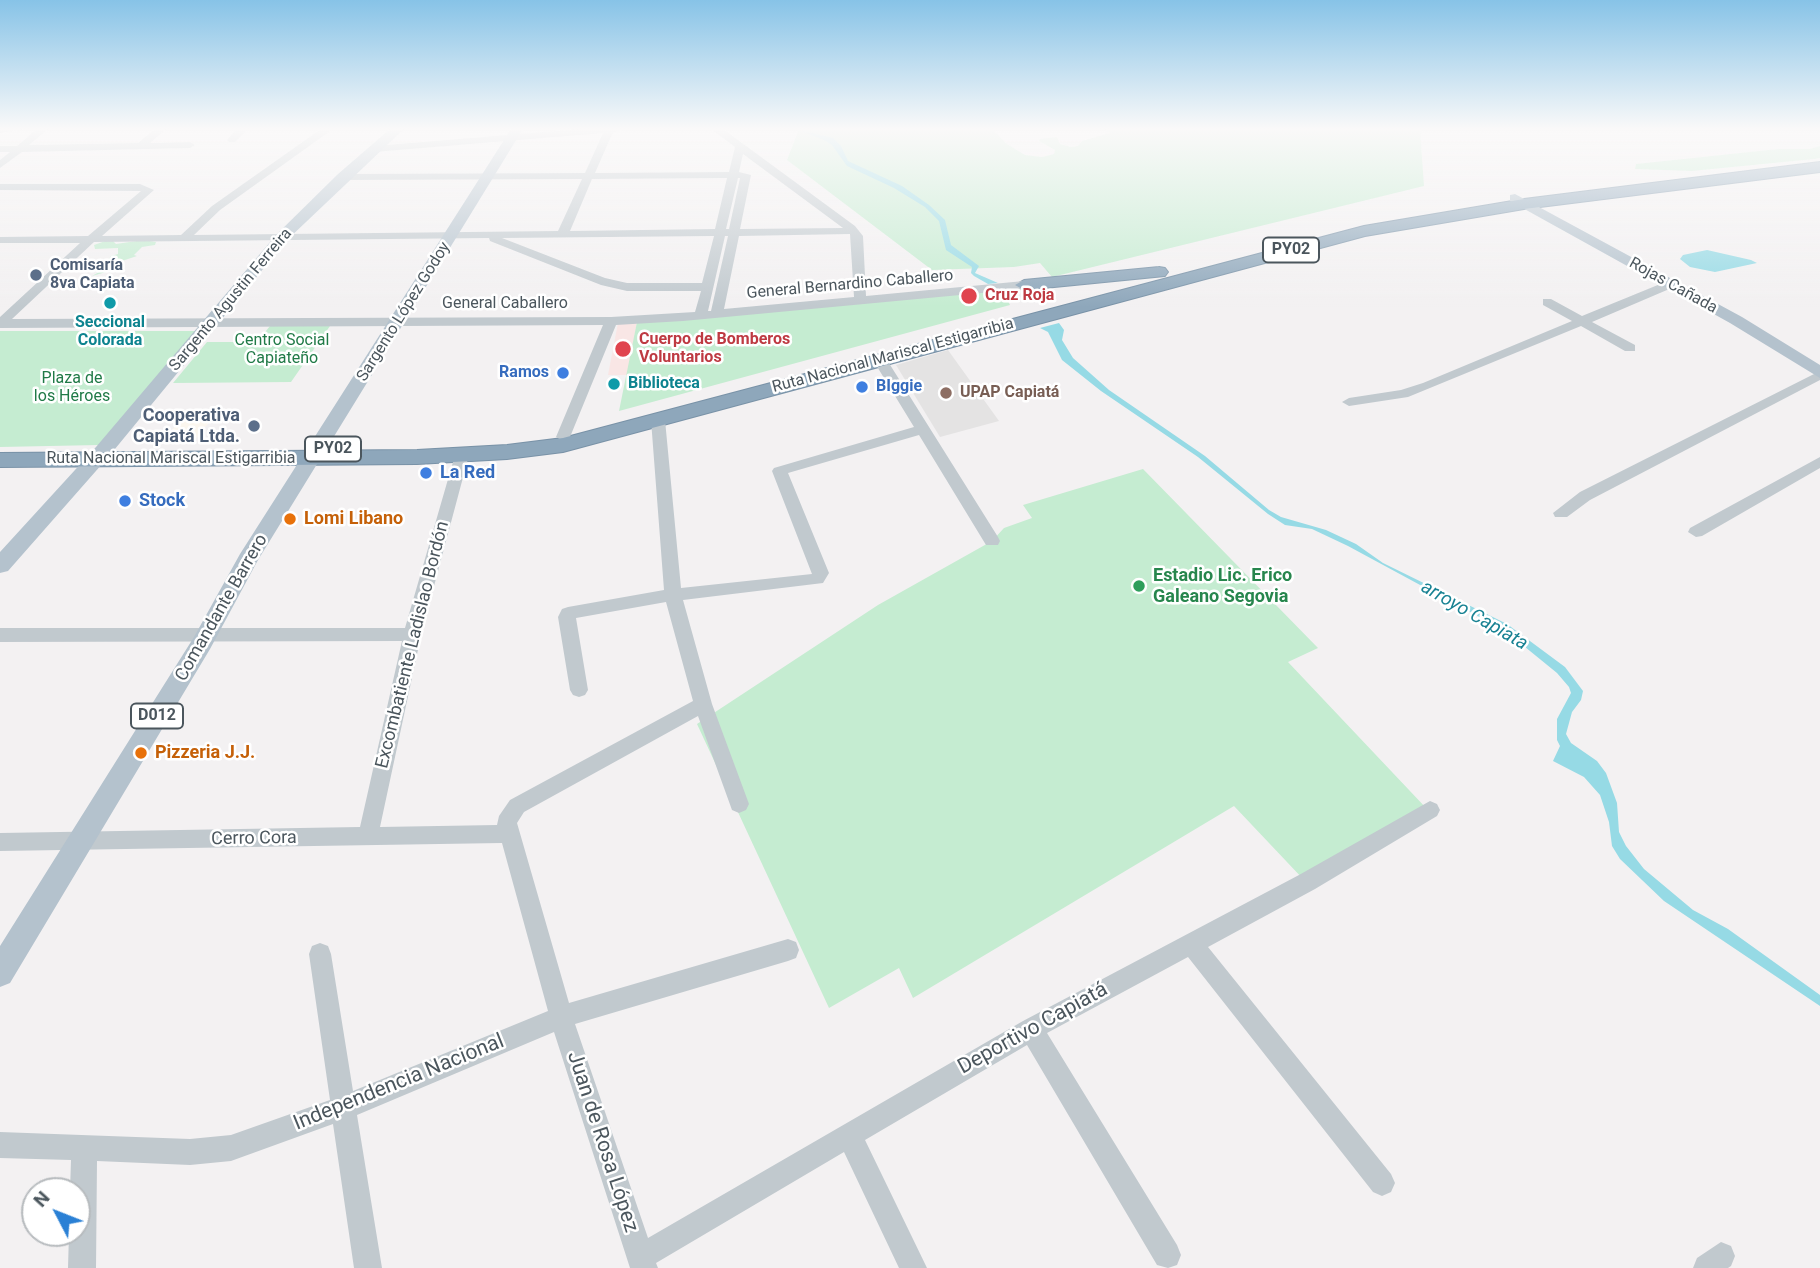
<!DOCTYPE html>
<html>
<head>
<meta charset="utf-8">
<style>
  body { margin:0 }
  #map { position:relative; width:1820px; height:1268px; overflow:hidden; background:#f3f1f2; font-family:Roboto,sans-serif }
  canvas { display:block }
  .north { position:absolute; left:21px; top:1177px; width:70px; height:70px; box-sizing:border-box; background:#fff; border:2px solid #b7bbbe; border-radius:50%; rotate:312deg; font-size:19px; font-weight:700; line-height:28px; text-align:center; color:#4b565d }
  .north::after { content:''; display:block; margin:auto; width:24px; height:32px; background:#2a80d5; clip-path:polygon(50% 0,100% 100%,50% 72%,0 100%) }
</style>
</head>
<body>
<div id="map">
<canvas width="1820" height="1268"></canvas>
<div class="north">N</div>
</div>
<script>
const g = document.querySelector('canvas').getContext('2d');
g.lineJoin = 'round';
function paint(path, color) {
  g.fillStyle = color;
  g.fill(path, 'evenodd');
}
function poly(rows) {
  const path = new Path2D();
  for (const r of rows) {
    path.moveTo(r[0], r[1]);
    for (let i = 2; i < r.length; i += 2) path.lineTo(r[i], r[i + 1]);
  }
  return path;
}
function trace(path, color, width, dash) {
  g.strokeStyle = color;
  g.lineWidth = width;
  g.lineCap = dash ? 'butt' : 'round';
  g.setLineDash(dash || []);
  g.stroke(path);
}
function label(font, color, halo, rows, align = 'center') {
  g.font = font + ' Roboto,sans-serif';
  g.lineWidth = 5;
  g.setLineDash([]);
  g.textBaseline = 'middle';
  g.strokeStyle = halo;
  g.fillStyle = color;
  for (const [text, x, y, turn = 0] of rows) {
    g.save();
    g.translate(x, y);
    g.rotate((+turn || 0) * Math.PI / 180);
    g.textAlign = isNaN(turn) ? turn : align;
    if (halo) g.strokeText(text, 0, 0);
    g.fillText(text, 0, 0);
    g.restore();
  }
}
paint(poly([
  [187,413,216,414,193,442,162,441]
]), '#fbf6ee');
paint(poly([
  [948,350,999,421,940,437,896,365]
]), '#e4e3e3');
paint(poly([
  [637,322,628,375,608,375,618,323]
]), '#f9e6e5');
paint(poly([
  [799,129,992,129,1007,144,1025,155,1042,157,1054,154,1055,150,1039,141,1040,139,1057,137,1060,144,1071,147,1078,146,1082,141,1110,133,1105,129,1420,129,1424,186,1052,277,1040,263,1014,267,932,270,787,160],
  [1820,146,1820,158,1814,159,1692,171,1635,169,1636,164,1778,149,1810,149],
  [111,239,116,244,143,240,156,242,155,245,142,247,134,255,137,256,122,261,113,270,92,276,101,271,111,256,118,254,118,248,95,249,94,245],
  [1002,289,1010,305,619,411,637,322],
  [270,326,330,326,291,382,173,383,207,342,257,342],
  [0,331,197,331,99,445,0,447],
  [1143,469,1318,648,1288,662,1427,809,1304,880,1234,806,913,998,899,968,829,1008,697,724,878,605,992,541,1004,528,1032,518,1023,505]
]), '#c5ecd1');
paint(poly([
  [796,129,833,138,841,146,848,161,902,186,929,205,945,220,951,245,979,266,975,273,998,283,988,284,974,276,971,273,972,267,946,250,939,221,925,207,894,188,847,166,832,145,824,140],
  [1707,250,1751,260,1757,263,1715,272,1690,267,1680,259,1683,255],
  [1059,323,1064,330,1062,340,1073,358,1109,390,1205,456,1269,510,1281,517,1326,530,1356,544,1383,563,1507,624,1565,667,1583,691,1581,700,1572,712,1566,734,1571,743,1597,761,1606,773,1617,803,1619,832,1626,846,1644,869,1693,910,1728,929,1820,995,1820,1006,1664,901,1620,859,1612,846,1609,822,1600,795,1584,777,1553,761,1560,746,1557,740,1557,719,1571,693,1569,687,1557,673,1514,638,1483,619,1348,546,1312,529,1285,525,1268,514,1198,457,1101,391,1062,360,1048,332,1040,328]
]), '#96dae5');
const highway = poly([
  [1820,162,1820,172,1524,209,1365,236,563,452,507,459,417,464,0,467,0,453,417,450,507,445,563,438,1364,226,1524,199,1820,162],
  [1159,267,1165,268,1168,272,1165,276,1024,290,1015,285,1024,280,1159,267]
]);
trace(highway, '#7992a7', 2);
paint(poly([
  [0,129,24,129,0,133,0,129],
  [37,129,48,129,29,145,138,143,155,129,166,129,150,143,190,142,195,145,190,148,22,152,0,168,0,160,10,152,0,152,0,146,17,146,37,129],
  [237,129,248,129,235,142,229,142,227,140,237,129],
  [321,129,333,129,220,210,194,235,558,231,582,179,343,180,338,177,343,174,585,173,603,133,374,152,369,149,374,146,580,129,625,129,613,132,595,173,729,172,735,147,711,129,723,129,855,226,863,236,866,296,1024,281,1030,285,1024,289,683,321,616,325,570,437,563,441,556,437,603,325,0,328,0,317,80,243,0,243,0,237,88,236,141,191,0,190,0,184,140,184,154,190,102,236,181,235,212,206,321,129],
  [743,154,843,228,740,229,751,175,739,172,743,154],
  [727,178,715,229,570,231,592,179,727,178],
  [738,178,740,178,729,229,726,229,738,178],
  [850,234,854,297,724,309,739,236,850,234],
  [714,236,702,283,627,283,605,278,502,238,714,236],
  [725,236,728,236,711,311,708,311,725,236],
  [489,238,490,241,601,285,627,291,701,291,695,312,611,317,12,319,94,242,489,238],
  [1670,280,1674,281,1674,287,1592,322,1635,345,1635,351,1625,351,1581,326,1408,397,1349,406,1342,402,1349,398,1401,390,1423,383,1572,321,1543,305,1543,299,1551,299,1582,316,1670,280],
  [880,356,887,360,998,537,1000,541,998,545,986,545,919,435,788,473,829,573,823,583,683,600,712,704,749,804,746,810,739,813,732,810,698,716,524,812,517,823,569,1003,788,939,796,942,799,950,796,958,788,961,575,1024,648,1238,1023,1021,1299,875,1430,801,1437,804,1440,810,1437,816,1315,889,1208,947,1391,1174,1395,1183,1391,1192,1382,1196,1373,1192,1188,957,1047,1033,1177,1245,1181,1255,1177,1265,1168,1268,1157,1265,1027,1045,865,1140,927,1268,899,1268,844,1152,656,1263,658,1268,630,1268,554,1032,357,1115,382,1268,354,1268,333,1124,231,1161,190,1165,97,1161,96,1268,68,1268,69,1233,77,1233,77,1191,70,1191,71,1160,0,1158,0,1132,190,1139,231,1135,330,1100,309,954,312,946,320,943,328,946,331,954,353,1091,548,1011,502,843,0,851,0,833,360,827,402,641,0,642,0,628,405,628,455,455,462,450,467,452,469,455,422,631,380,827,497,825,499,816,510,800,693,701,666,602,576,618,588,690,585,695,579,697,573,695,570,690,558,617,562,609,568,607,664,590,651,420,653,417,663,417,665,420,681,588,812,574,772,471,774,468,914,427,873,360,880,356],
  [1820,371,1820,380,1590,500,1567,517,1555,517,1553,513,1580,492,1820,371],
  [1820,457,1820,468,1702,536,1696,537,1688,532,1690,528,1820,457],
  [1721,1242,1731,1246,1735,1256,1731,1266,1728,1268,1693,1268,1697,1258,1721,1242]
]), '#c1c9ce');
paint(poly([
  [390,129,404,129,286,241,110,455,8,571,0,573,0,552,96,447,276,235,338,174,390,129],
  [511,129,523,129,258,560,210,649,10,983,0,987,0,946,194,637,240,554,511,129],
  [1515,194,1742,317,1820,365,1820,378,1730,323,1510,201,1510,195,1515,194]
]), '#b4c2cd');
paint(highway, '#8ea7bb');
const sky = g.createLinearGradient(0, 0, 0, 307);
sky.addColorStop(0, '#87c3e7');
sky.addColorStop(0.42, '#faf9f9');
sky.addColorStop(1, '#faf9f900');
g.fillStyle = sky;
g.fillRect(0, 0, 1820, 307);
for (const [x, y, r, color] of [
  [36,275,7,"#5c6f8a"],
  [969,296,9,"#e0444e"],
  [110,303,7,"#0f9aa8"],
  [623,349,9,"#e0444e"],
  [563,373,7,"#3f7fe0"],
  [614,384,7,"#0f9aa8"],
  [862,387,7,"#3f7fe0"],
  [946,393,7,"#8d6e63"],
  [254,426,7,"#5c6f8a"],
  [426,473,7,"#3f7fe0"],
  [125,501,7,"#3f7fe0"],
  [290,519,7,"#e8710a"],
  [1139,586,7,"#2e9e5b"],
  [141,753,7,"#e8710a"]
]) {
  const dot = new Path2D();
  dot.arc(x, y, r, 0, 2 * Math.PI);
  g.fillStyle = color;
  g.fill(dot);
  trace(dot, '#fff', 2.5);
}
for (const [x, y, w] of [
  [1291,250,56],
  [333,449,56],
  [157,716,52]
]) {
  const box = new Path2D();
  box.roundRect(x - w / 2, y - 12.5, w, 25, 5);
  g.fillStyle = '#fff';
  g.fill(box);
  trace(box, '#4b565d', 2);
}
label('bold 16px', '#4b565d', null, [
  ["PY02",1291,250],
  ["PY02",333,449],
  ["D012",157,716]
]);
label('bold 16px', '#4e5e75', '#fff', [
  ["Comisaría",50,266],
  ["8va Capiata",50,284]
], 'left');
label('16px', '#4b565d', '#fff', [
  ["General Bernardino Caballero",850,285,-5],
  ["Rojas Cañada",1673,286,29],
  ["Sargento Agustin Ferreira",231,300,-50],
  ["General Caballero",505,304],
  ["Sargento López Godoy",404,312,-58],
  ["Ruta Nacional Mariscal Estigarribia",893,356,-15],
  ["Ruta Nacional Mariscal Estigarribia",171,459]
]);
label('bold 16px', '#be3a42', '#fff', [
  ["Cruz Roja",985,296],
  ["Cuerpo de Bomberos",639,340],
  ["Voluntarios",639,358]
], 'left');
label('bold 16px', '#0d838f', '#fff', [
  ["Seccional",110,323],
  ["Colorada",110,341],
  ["Biblioteca",628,384,"left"]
]);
label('16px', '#207a47', '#fff', [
  ["Centro Social",282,341],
  ["Capiateño",282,359],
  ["Plaza de",72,379],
  ["los Héroes",72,397]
]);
label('bold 16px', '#366cbe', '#fff', [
  ["Ramos",549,373],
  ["BIggie",876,387,"left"]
], 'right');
label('bold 16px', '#785e54', '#fff', [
  ["UPAP Capiatá",960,393]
], 'left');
label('bold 18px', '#4e5e75', '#fff', [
  ["Cooperativa",240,416],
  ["Capiatá Ltda.",240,437]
], 'right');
label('bold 18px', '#366cbe', '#fff', [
  ["La Red",440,473],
  ["Stock",139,501]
], 'left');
label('bold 18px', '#c56008', '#fff', [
  ["Lomi Libano",304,519],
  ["Pizzeria J.J.",155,753]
], 'left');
label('bold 18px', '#27864d', '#fff', [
  ["Estadio Lic. Erico",1153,576],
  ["Galeano Segovia",1153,597]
], 'left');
label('18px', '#4b565d', '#fff', [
  ["Comandante Barrero",222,608,-60],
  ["Excombatiente Ladislao Bordón",413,645,-76],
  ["Cerro Cora",254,839,-1]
]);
label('italic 19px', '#188293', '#fff', [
  ["arroyo Capiata",1474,616,30]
]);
label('21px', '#4b565d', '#fff', [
  ["Deportivo Capiatá",1033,1029,-29],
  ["Independencia Nacional",399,1083,-22],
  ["Juan de Rosa López",602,1142,72]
]);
</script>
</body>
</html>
